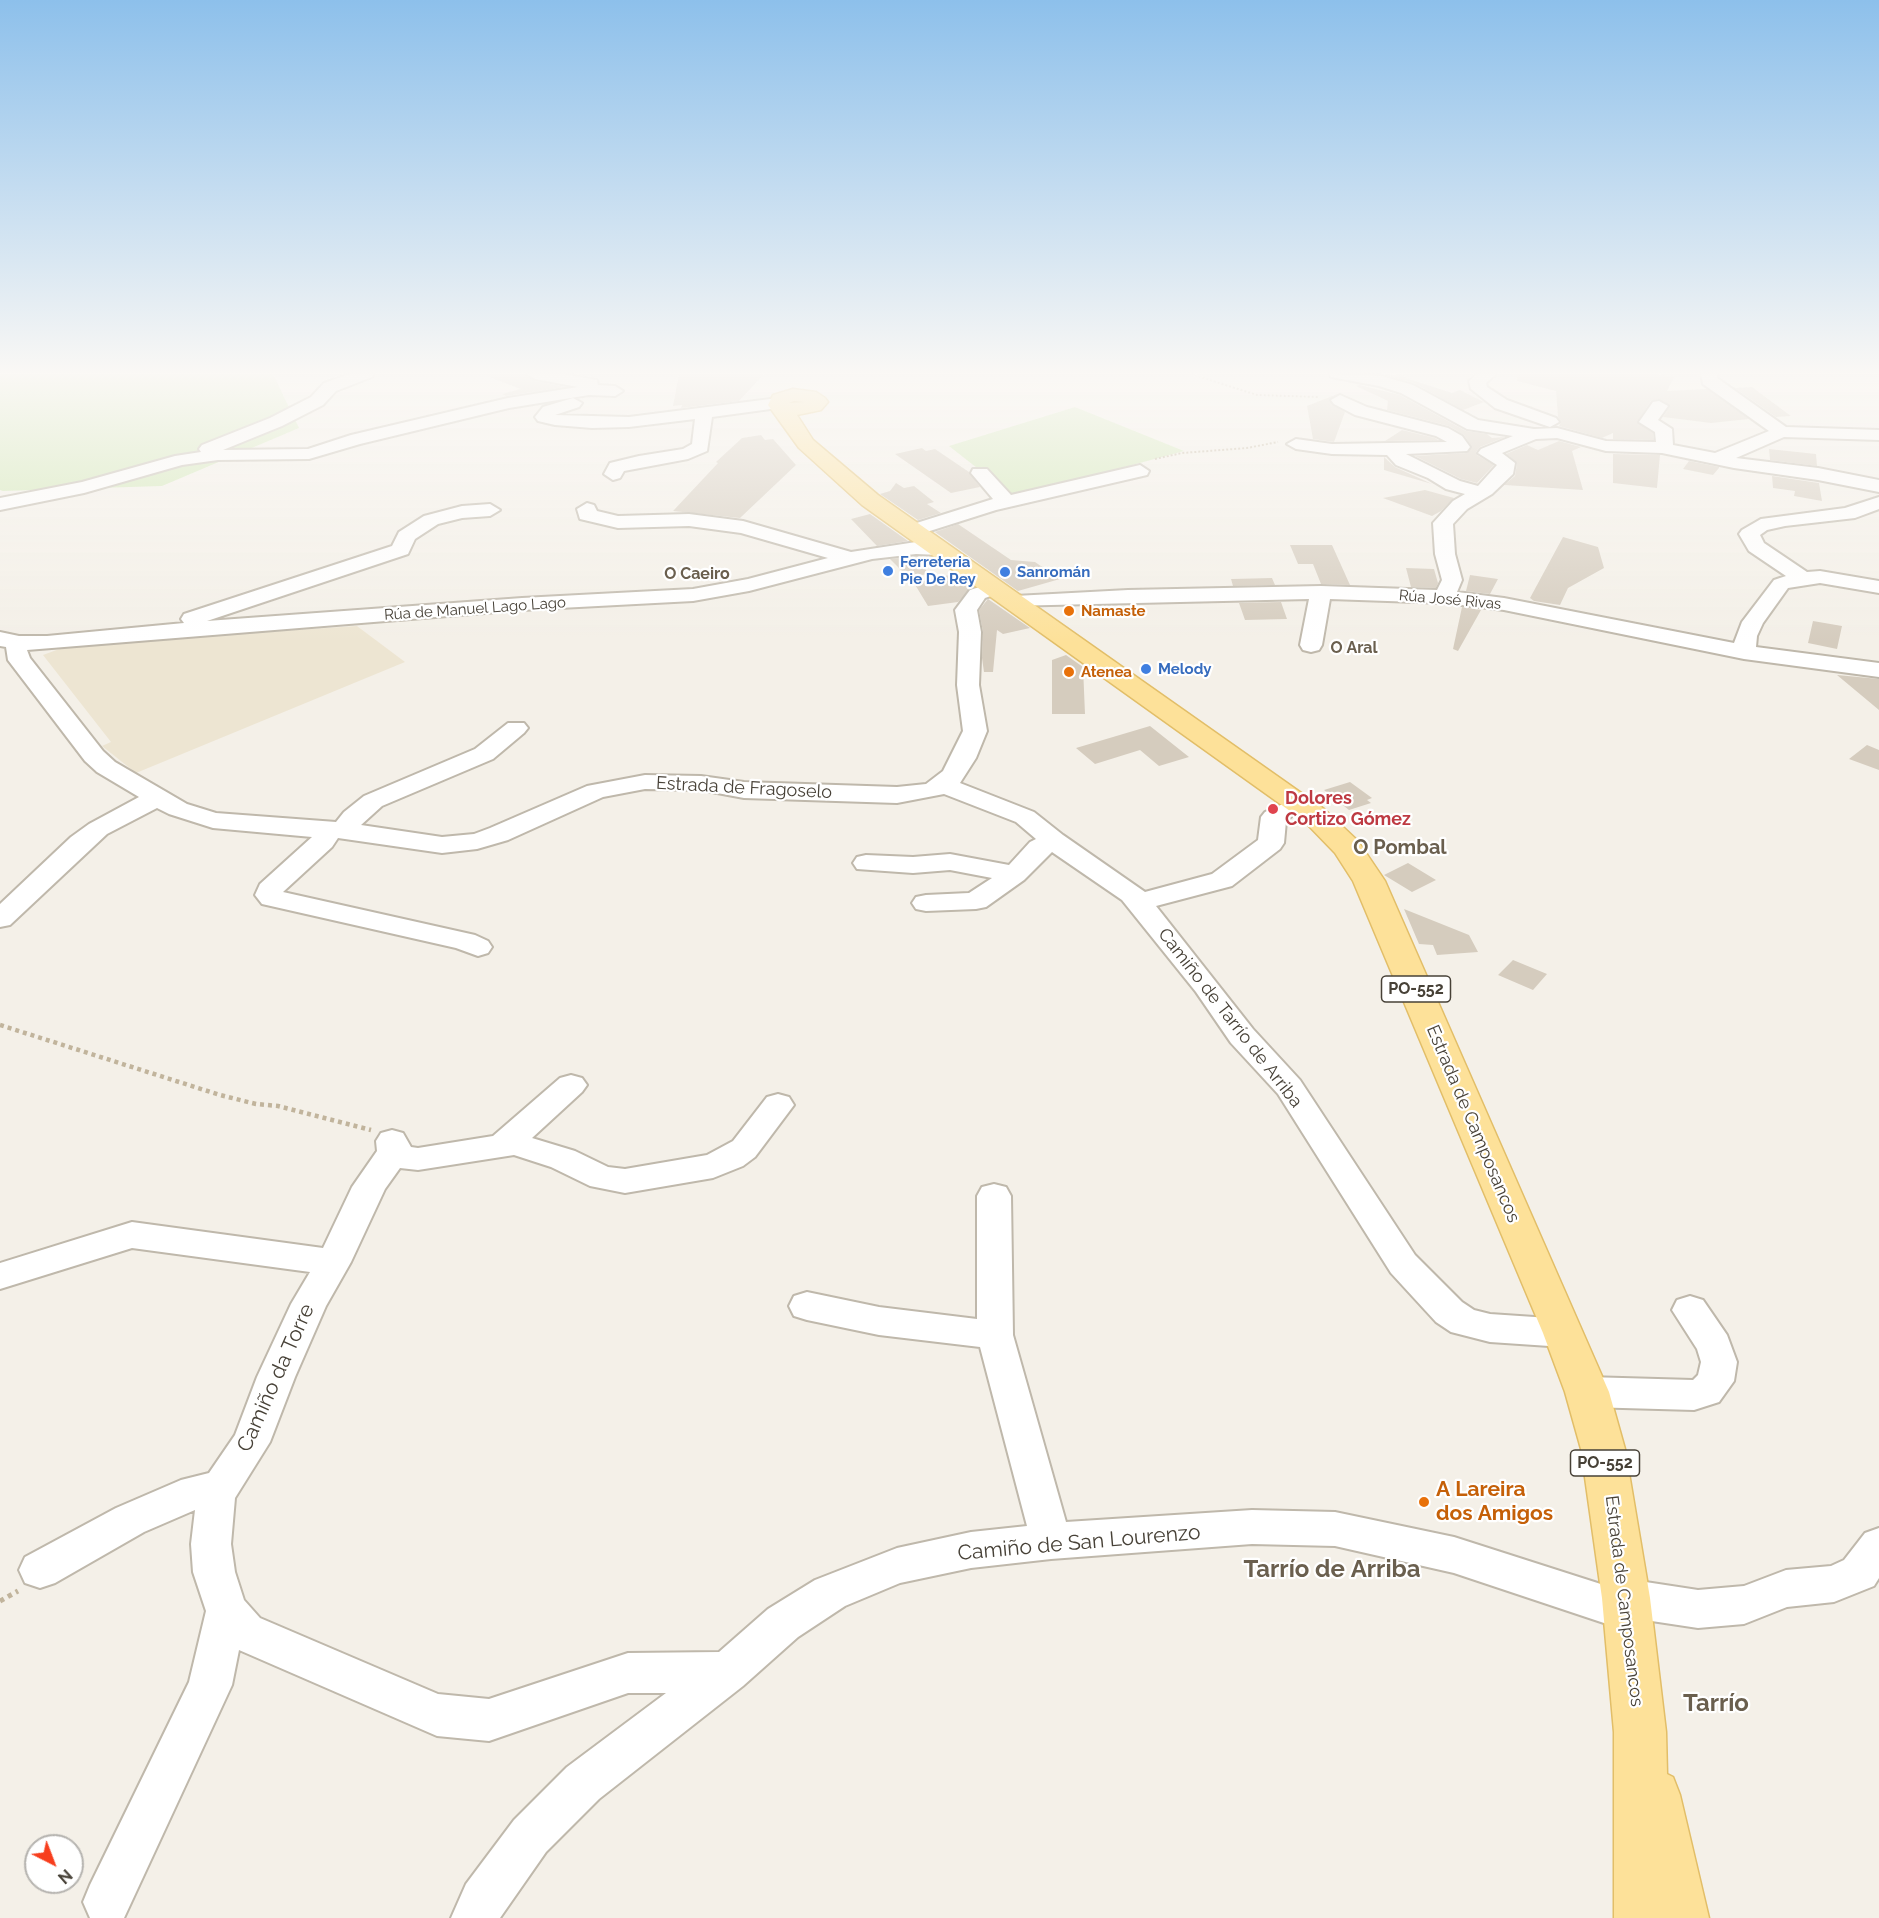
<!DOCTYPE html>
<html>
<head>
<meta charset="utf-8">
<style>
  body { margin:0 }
  #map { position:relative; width:1879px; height:1918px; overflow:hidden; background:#f4f0e8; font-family:Raleway,sans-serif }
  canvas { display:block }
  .north { position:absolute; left:24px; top:1834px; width:60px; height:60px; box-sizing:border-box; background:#fff; border:2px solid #b5b3af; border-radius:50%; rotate:138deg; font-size:16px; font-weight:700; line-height:24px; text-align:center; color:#474137 }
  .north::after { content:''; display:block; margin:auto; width:21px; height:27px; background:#f73e1d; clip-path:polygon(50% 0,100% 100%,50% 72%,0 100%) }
</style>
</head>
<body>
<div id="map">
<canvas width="1879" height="1918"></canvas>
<div class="north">N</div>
</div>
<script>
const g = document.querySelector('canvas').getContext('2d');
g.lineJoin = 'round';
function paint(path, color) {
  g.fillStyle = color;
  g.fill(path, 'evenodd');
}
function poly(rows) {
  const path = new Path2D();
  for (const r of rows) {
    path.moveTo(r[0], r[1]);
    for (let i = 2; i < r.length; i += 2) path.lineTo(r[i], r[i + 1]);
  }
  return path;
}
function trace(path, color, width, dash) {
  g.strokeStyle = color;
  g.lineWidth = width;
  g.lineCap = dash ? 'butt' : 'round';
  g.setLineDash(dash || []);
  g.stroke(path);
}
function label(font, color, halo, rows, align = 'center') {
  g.font = font + ' Raleway,sans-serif';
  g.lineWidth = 4.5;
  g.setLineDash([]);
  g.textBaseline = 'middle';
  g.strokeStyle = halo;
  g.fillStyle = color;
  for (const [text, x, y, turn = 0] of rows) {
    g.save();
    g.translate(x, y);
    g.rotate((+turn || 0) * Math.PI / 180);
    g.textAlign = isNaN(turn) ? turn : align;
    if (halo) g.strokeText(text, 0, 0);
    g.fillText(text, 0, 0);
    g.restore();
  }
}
paint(poly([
  [357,626,405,662,136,773,102,746,111,742,43,655,62,648,112,642]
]), '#ede5d2');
paint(poly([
  [0,374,273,374,299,428,162,486,3,491,0,490],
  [1075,407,1184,451,1014,497,949,446]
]), '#cfe7b2');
paint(poly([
  [489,374,525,374,535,381,565,387,506,396,502,394,521,389,489,377],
  [679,374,764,374,739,401,681,408,682,405,673,406],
  [1402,374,1406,378,1452,393,1460,390,1484,402,1463,410,1414,383,1385,375],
  [1517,374,1657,374,1674,377,1667,391,1707,389,1749,419,1711,423,1663,417,1670,406,1659,399,1651,401,1637,422,1653,433,1654,440,1613,439,1613,433,1602,438,1559,426,1561,422,1558,417,1556,391,1517,381],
  [1359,385,1400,395,1466,431,1487,434,1492,438,1505,437,1480,447,1476,452,1477,455,1494,465,1477,483,1461,479,1415,456,1467,453,1472,447,1464,435,1449,426,1387,410,1388,401,1356,386],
  [1752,387,1791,416,1776,417,1735,388],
  [1337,394,1329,401,1345,412,1334,442,1313,439,1307,406],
  [1402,430,1435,438,1438,440,1385,441],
  [761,435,765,440,773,439,796,465,740,518,673,511,718,463,716,462,742,438],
  [1559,441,1581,447,1572,451,1583,490,1504,485,1515,476,1517,463,1506,454,1527,445,1538,450],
  [922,448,926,451,935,449,969,472,980,487,951,493,895,454],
  [1769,449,1816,454,1817,466,1770,460],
  [1613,454,1660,455,1657,488,1613,483],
  [1384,457,1395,467,1432,484,1384,470],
  [1689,461,1719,467,1719,468,1713,475,1683,469],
  [1772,476,1819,483,1822,501,1794,496,1795,491,1773,488],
  [896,483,904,488,914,486,934,502,927,504,941,513,918,520,880,494,890,491],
  [1425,490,1454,498,1441,511,1432,516,1383,498],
  [870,514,908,541,877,546,851,519],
  [958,524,1011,560,1035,562,1060,579,1018,591,935,532],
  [1563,537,1598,547,1604,568,1568,588,1560,605,1534,601,1530,598],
  [1290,545,1332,545,1350,585,1321,584,1313,564,1298,564],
  [918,556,928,574,908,577,890,559],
  [1406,568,1434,569,1438,583,1436,588,1411,587],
  [954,574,973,587,958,602,928,606,914,583],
  [1470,575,1498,579,1490,594,1466,591],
  [1272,578,1275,585,1233,586,1231,579],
  [988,599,1030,628,1003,634,997,630,993,672,984,672,982,658,983,632,979,610],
  [1281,602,1287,619,1245,620,1239,603],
  [1462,607,1481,610,1458,651,1453,649],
  [1813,621,1842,626,1837,649,1808,643],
  [1066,655,1083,667,1085,714,1052,714,1052,660],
  [1837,675,1879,679,1879,710],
  [1150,726,1189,757,1159,766,1140,750,1095,764,1076,748],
  [1867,745,1879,750,1879,770,1849,759],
  [1350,782,1372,798,1367,800,1371,803,1349,810,1324,790],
  [1408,863,1436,880,1412,892,1384,875],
  [1404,909,1469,935,1478,952,1437,955,1433,945,1419,944],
  [1513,960,1547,974,1533,990,1498,975]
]), '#d5ccbe');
const minor = poly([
  [350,374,374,374,372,377,336,391,323,405,282,426,223,450,308,449,351,435,508,398,578,387,535,379,527,374,563,374,597,380,598,385,615,386,623,391,615,396,589,395,509,408,360,444,309,459,218,460,182,465,84,493,0,510,0,498,82,482,175,456,201,452,199,449,202,445,270,418,311,397,324,383,350,374],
  [1329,374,1382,376,1413,385,1478,420,1534,429,1557,428,1606,441,1656,442,1655,432,1639,422,1653,402,1659,401,1668,406,1658,420,1672,429,1673,445,1715,453,1769,431,1703,384,1701,374,1717,374,1717,378,1786,427,1879,430,1879,440,1784,437,1736,458,1818,468,1879,480,1879,492,1818,480,1734,468,1662,453,1606,451,1557,438,1536,439,1502,453,1515,463,1513,474,1492,494,1467,509,1453,524,1455,554,1462,580,1457,592,1504,598,1734,643,1742,622,1774,580,1786,576,1749,551,1739,534,1742,530,1761,519,1845,508,1879,497,1879,509,1855,518,1785,526,1767,530,1760,535,1764,543,1807,572,1820,571,1879,581,1879,593,1820,583,1788,588,1763,623,1757,636,1756,647,1879,663,1879,677,1744,659,1504,610,1445,603,1330,599,1322,645,1319,650,1311,652,1303,650,1300,645,1309,599,1008,606,1004,602,1008,598,1015,596,1128,590,1321,586,1437,590,1442,580,1435,554,1433,523,1453,501,1465,494,1446,489,1428,478,1396,465,1387,455,1332,454,1296,449,1287,444,1296,439,1332,444,1447,442,1436,436,1355,415,1334,404,1331,400,1340,395,1367,407,1448,428,1462,436,1470,447,1467,451,1406,454,1460,481,1478,486,1497,465,1478,453,1481,449,1513,436,1467,429,1401,393,1379,386,1331,377,1329,374],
  [1477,374,1496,374,1486,383,1487,387,1507,400,1556,418,1559,422,1550,427,1495,408,1471,389,1469,381,1477,374],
  [573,398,582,403,579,407,555,415,629,417,778,398,787,403,778,408,712,417,707,451,688,459,624,471,620,478,613,480,604,474,610,463,639,456,683,449,692,444,695,419,629,427,592,428,555,425,538,421,535,417,543,407,573,398],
  [1140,465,1149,471,1147,475,996,510,914,536,904,530,907,526,993,499,971,473,973,469,987,469,1011,495,1140,465],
  [587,503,594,505,597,511,618,516,689,514,743,521,851,552,916,542,940,543,947,545,950,549,947,553,940,555,916,554,872,559,749,591,693,601,522,610,27,650,30,658,103,751,115,762,187,804,216,813,336,822,344,812,364,796,475,749,508,723,524,723,528,728,524,733,493,759,382,806,361,825,442,837,474,834,490,828,587,786,645,775,701,776,744,782,897,787,926,784,943,771,963,731,957,685,959,632,955,610,970,590,995,582,1002,584,1005,588,1002,592,985,598,977,610,981,632,979,685,987,731,976,758,960,783,1034,812,1063,835,1145,892,1212,874,1258,840,1261,817,1265,812,1285,803,1294,806,1298,811,1286,821,1284,843,1280,849,1232,886,1156,906,1253,1029,1300,1080,1415,1255,1462,1302,1474,1310,1490,1314,1564,1319,1577,1323,1582,1333,1577,1343,1564,1347,1490,1342,1451,1332,1436,1322,1391,1273,1278,1094,1231,1043,1196,992,1122,900,1052,852,1024,880,986,907,976,909,926,911,916,909,912,903,916,897,926,895,969,893,992,878,950,870,913,873,857,869,853,863,857,857,866,855,913,857,950,854,1009,865,1030,842,1036,839,1016,822,944,794,897,803,744,798,701,790,645,789,603,797,508,840,477,849,442,853,338,838,332,847,283,892,475,935,488,941,492,947,488,953,478,956,456,948,262,904,255,895,260,884,312,837,213,828,169,814,157,808,107,834,10,925,0,927,0,904,71,837,89,824,139,797,97,772,85,761,8,660,6,647,0,646,0,632,19,636,47,636,184,623,181,619,184,614,392,546,399,532,424,516,462,506,490,504,500,510,490,516,462,518,438,524,415,539,408,554,207,621,522,598,693,589,748,579,828,558,741,533,689,526,618,528,580,519,577,509,587,503],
  [571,1075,582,1078,587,1085,582,1092,532,1138,575,1151,608,1167,625,1169,707,1155,733,1141,767,1097,778,1094,789,1097,794,1105,755,1157,743,1166,713,1178,625,1193,590,1186,551,1167,514,1155,418,1170,400,1168,385,1189,351,1262,326,1306,295,1377,270,1442,235,1498,231,1544,235,1572,244,1600,260,1618,438,1694,489,1699,628,1653,719,1652,768,1609,815,1580,897,1548,971,1532,1027,1526,980,1347,879,1335,807,1320,794,1316,789,1306,794,1296,807,1292,879,1307,977,1319,977,1196,982,1187,994,1184,1006,1187,1011,1196,1013,1335,1066,1522,1252,1510,1335,1512,1454,1537,1610,1587,1626,1579,1698,1590,1744,1586,1786,1570,1831,1566,1844,1560,1865,1533,1879,1528,1879,1578,1874,1586,1834,1602,1787,1607,1744,1624,1698,1628,1645,1620,1643,1625,1628,1631,1454,1573,1335,1546,1252,1544,1051,1559,971,1568,900,1583,845,1606,798,1637,743,1686,599,1799,546,1852,500,1918,451,1918,466,1884,514,1820,567,1767,666,1693,628,1693,489,1741,437,1736,239,1650,232,1685,124,1918,90,1918,83,1902,90,1885,189,1682,206,1611,193,1572,191,1544,195,1510,144,1532,55,1583,40,1588,25,1583,19,1570,25,1557,116,1508,181,1480,209,1473,235,1435,257,1377,291,1304,310,1272,132,1248,0,1289,0,1263,132,1222,323,1248,352,1187,377,1151,376,1141,381,1133,392,1130,403,1133,411,1147,418,1148,493,1136,560,1078,571,1075],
  [1690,1296,1703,1300,1727,1335,1737,1362,1734,1381,1719,1402,1694,1410,1587,1407,1574,1403,1568,1392,1574,1381,1587,1377,1693,1380,1698,1375,1701,1362,1697,1349,1672,1310,1677,1300,1690,1296]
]);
const major = poly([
  [793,389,816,392,825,398,828,402,821,410,797,415,813,440,878,495,1324,809,1358,841,1385,881,1609,1392,1625,1449,1650,1598,1666,1732,1667,1774,1673,1777,1680,1795,1709,1918,1614,1918,1614,1732,1602,1598,1581,1449,1565,1392,1543,1333,1353,881,1335,853,1304,821,862,505,799,448,768,405,773,395,793,389],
  [794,401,804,402,805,402,789,403,794,401]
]);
trace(minor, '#bfb8ab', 4);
trace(major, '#e2be68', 3);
trace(poly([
  [1191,374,1257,395,1319,397],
  [1155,459,1182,453,1247,448,1278,442]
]), '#c1b49c', 2, [2, 2]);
trace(poly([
  [0,1025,220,1095,256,1104,278,1106,371,1130]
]), '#c1b49c', 4.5, [4, 4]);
trace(poly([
  [0,1601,18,1591]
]), '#c1b49c', 5, [4.5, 4.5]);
paint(minor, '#fff');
paint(major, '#fde199');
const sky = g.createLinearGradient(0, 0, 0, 643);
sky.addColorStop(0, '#8dc0eb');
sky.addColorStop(0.58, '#faf8f5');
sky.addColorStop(1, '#faf8f500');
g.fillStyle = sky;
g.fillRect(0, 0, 1879, 643);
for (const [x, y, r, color] of [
  [888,571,6,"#3f7fe0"],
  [1005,572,6,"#3f7fe0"],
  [1069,611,6,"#e8710a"],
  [1146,669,6,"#3f7fe0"],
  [1069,672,6,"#e8710a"],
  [1273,809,6,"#e0444e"],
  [1424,1502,6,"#e8710a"]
]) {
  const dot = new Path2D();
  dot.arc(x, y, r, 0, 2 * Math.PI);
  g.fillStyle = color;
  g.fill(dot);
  trace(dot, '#fff', 2);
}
label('bold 15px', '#366cbe', '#fff', [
  ["Ferreteria",900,562],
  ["Pie De Rey",900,579],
  ["Sanromán",1017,572],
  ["Melody",1158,669]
], 'left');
label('15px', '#474137', '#fff', [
  ["Rúa José Rivas",1450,600,5],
  ["Rúa de Manuel Lago Lago",475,609,-4]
]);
label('bold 15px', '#c56008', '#fff', [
  ["Namaste",1081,611],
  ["Atenea",1081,672]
], 'left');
label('bold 16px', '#6a5f4e', '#fff', [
  ["O Caeiro",697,574],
  ["O Aral",1354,648]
]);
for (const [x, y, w] of [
  [1416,989,69],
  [1605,1463,69]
]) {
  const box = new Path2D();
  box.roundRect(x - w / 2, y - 13, w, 26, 4.5);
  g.fillStyle = '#fff';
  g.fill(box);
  trace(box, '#474137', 1.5);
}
label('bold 16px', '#474137', null, [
  ["PO-552",1416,989],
  ["PO-552",1605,1463]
]);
label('18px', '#474137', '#fff', [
  ["Estrada de Fragoselo",744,788,3],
  ["Camiño de Tarrío de Arriba",1230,1018,52],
  ["Estrada de Camposancos",1473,1124,67],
  ["Estrada de Camposancos",1624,1601,83]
]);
label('bold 18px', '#be3a42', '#fff', [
  ["Dolores",1285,799],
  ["Cortizo Gómez",1285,820]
], 'left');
label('bold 20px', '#6a5f4e', '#fff', [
  ["O Pombal",1400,848]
]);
label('21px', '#474137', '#fff', [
  ["Camiño da Torre",276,1378,-66],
  ["Camiño de San Lourenzo",1079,1543,-5]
]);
label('bold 21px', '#c56008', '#fff', [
  ["A Lareira",1436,1490],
  ["dos Amigos",1436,1514]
], 'left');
label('bold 24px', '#6a5f4e', '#fff', [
  ["Tarrío de Arriba",1332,1570],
  ["Tarrío",1716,1704]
]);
</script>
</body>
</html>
